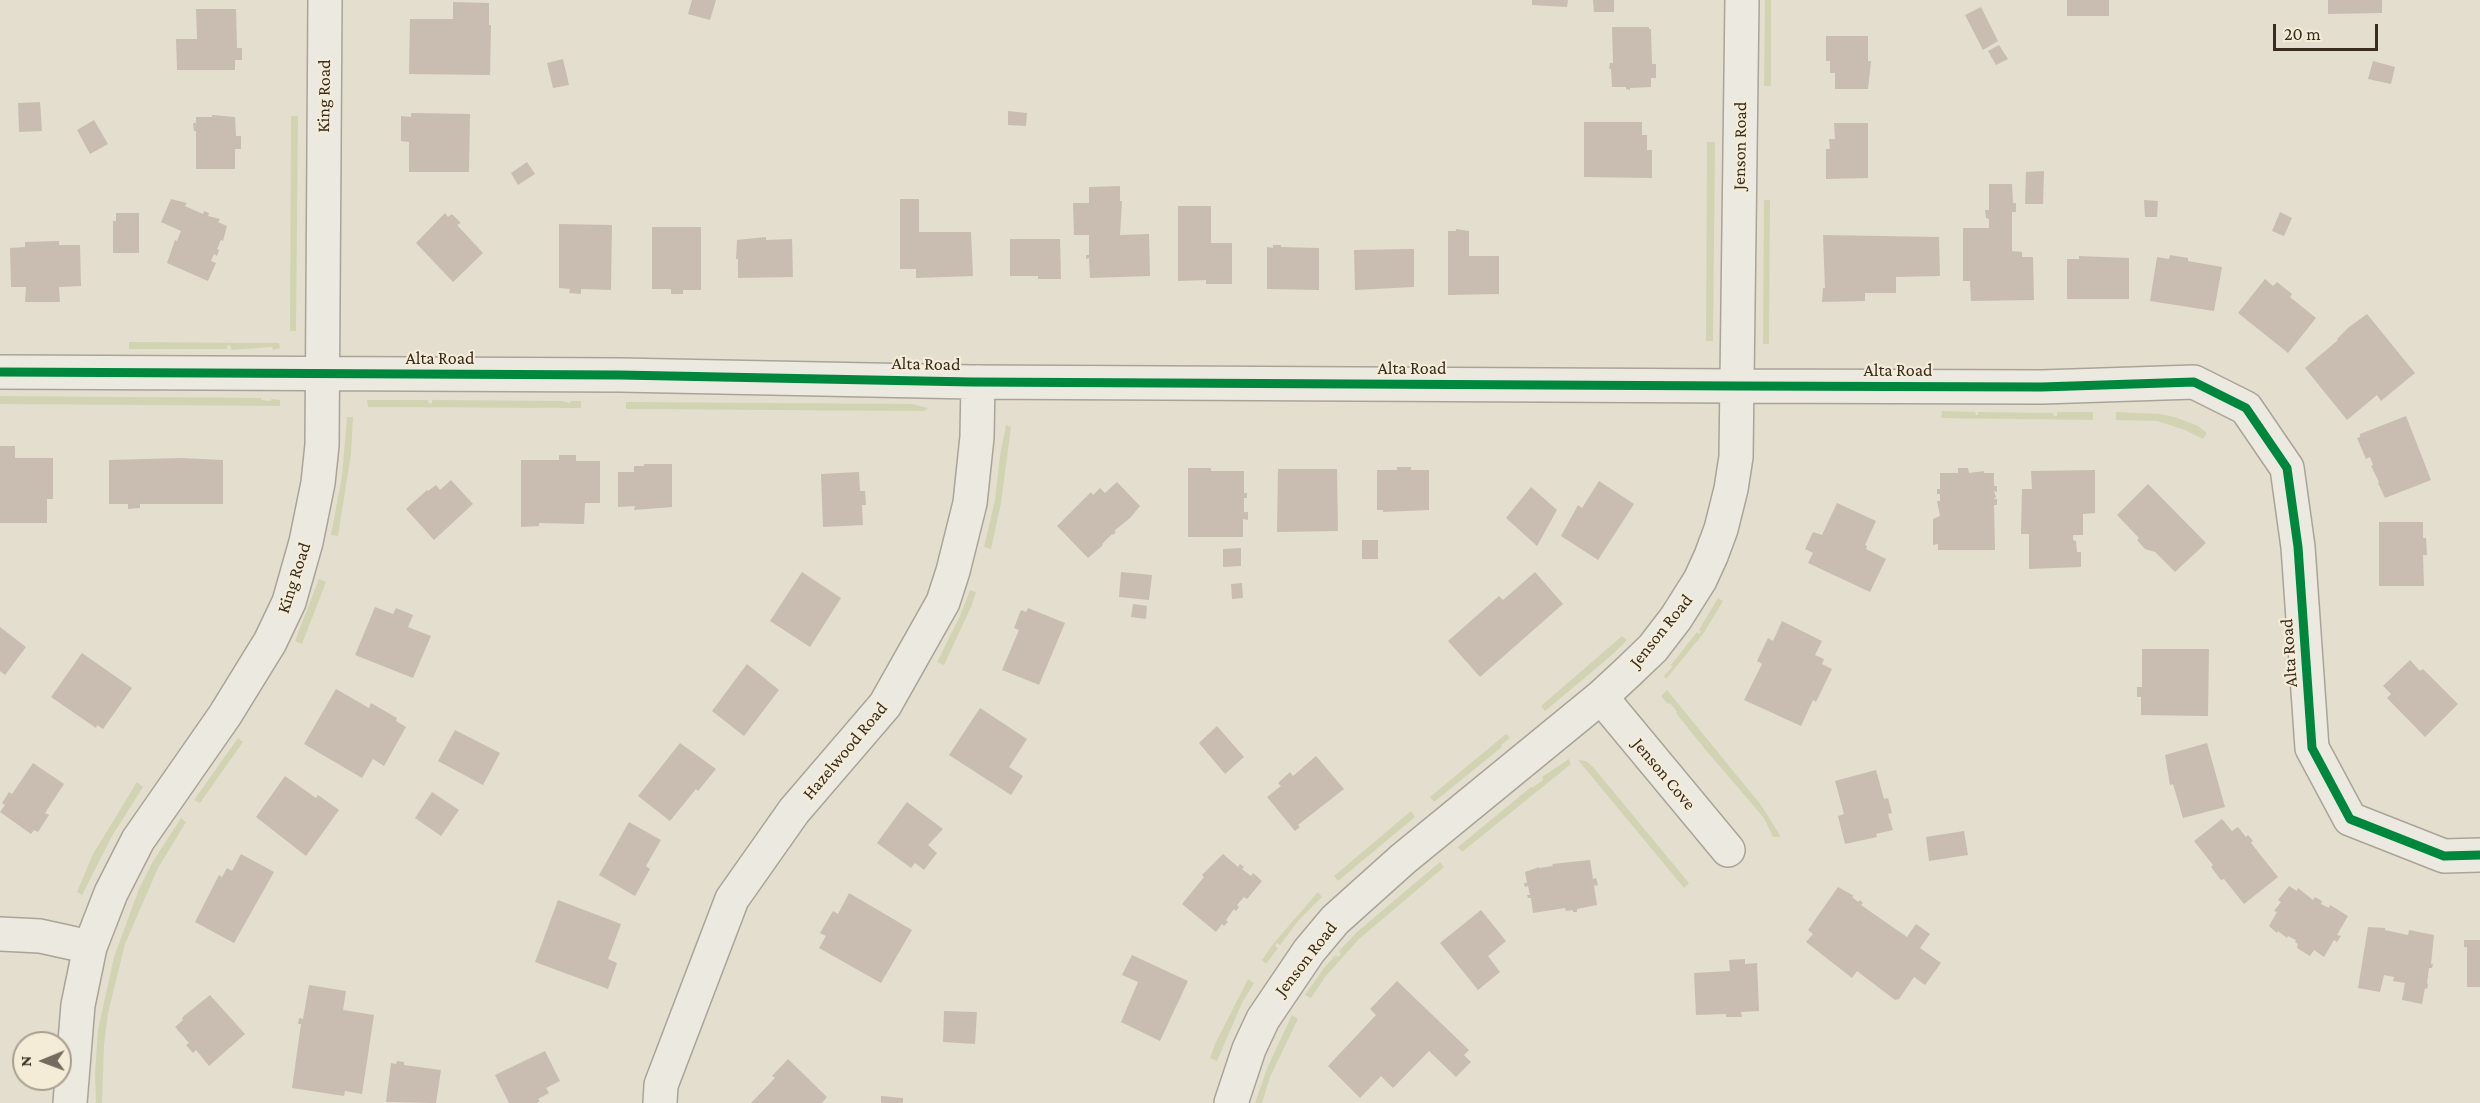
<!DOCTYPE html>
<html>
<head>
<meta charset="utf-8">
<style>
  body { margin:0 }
  #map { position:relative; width:2480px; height:1103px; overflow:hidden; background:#e4decf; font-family:"Crimson Pro",serif }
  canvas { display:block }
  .north { position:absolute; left:12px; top:1031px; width:60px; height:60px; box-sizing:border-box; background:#f4ecd7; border:2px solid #a99f8e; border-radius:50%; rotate:269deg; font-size:16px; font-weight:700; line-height:24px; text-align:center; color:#382c20 }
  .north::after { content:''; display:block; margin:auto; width:21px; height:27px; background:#746a5d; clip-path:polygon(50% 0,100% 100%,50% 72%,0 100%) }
  .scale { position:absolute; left:2273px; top:24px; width:105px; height:27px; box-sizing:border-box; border:3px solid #382c20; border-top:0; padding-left:8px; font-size:18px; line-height:21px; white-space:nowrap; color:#382c20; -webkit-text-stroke:4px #f4ecd7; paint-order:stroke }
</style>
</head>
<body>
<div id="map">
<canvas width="2480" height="1103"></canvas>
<div class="north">N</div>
<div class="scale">20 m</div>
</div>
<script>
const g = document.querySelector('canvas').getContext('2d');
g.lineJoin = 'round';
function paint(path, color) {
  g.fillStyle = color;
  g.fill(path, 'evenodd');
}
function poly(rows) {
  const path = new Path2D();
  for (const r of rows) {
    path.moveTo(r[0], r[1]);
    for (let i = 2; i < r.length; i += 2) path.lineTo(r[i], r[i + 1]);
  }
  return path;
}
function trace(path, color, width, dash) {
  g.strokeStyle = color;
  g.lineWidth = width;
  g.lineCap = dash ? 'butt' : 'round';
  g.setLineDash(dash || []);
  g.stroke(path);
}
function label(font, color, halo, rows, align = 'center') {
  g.font = font + ' "Crimson Pro",serif';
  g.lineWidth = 4.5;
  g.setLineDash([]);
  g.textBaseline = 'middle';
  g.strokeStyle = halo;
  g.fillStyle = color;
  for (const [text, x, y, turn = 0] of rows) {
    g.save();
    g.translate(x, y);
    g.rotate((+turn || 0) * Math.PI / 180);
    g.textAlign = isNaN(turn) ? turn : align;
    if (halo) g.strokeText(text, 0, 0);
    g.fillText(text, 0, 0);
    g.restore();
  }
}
paint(poly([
  [1765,0,1771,0,1771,86,1764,86],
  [291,116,298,116,296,331,290,331],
  [1707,142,1715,142,1713,341,1706,341],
  [1764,200,1770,200,1769,344,1763,344],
  [129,342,279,343,280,348,273,350,272,347,231,350,230,345,227,346,227,349,129,349],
  [0,396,261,398,261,400,271,401,271,399,280,400,280,406,0,404],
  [367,400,428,400,429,404,432,403,432,400,562,401,570,403,571,401,581,401,581,408,368,407],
  [626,402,911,404,928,408,924,411,626,409],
  [1942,411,1975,412,1976,415,1978,415,1978,412,2053,413,2054,416,2057,416,2057,412,2093,412,2093,420,1941,418],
  [2116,412,2160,414,2175,417,2198,426,2207,433,2203,439,2185,430,2157,421,2116,420],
  [347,417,353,417,351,454,338,536,331,535,342,476],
  [1006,425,1011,427,1001,503,991,549,984,547,995,500,1000,456],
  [319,579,326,582,302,644,295,641],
  [970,590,976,592,972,605,944,665,937,662,960,616],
  [1718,598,1723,601,1703,634,1666,679,1664,676,1672,667,1671,665,1697,632,1699,634,1701,632,1699,630],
  [1622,636,1627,640,1612,655,1545,711,1541,706],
  [1667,690,1761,805,1781,837,1773,837,1764,818,1704,748,1676,713,1677,712,1670,703,1668,704,1661,696],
  [1506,734,1510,738,1501,745,1502,747,1434,802,1430,797],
  [238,738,243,742,200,803,194,800],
  [1569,759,1571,764,1462,852,1458,847,1531,787,1532,788,1543,780,1542,777],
  [1578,760,1586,761,1593,767,1689,883,1684,888],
  [137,782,143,787,112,836,82,895,77,892,93,854],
  [1411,811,1415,817,1338,881,1334,876],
  [181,818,186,822,158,868,125,944,108,1013,104,1045,102,1103,94,1103,96,1102,95,1073,98,1030,114,957,139,889,152,863],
  [1440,862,1444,867,1359,939,1326,976,1311,998,1305,995,1324,968,1336,955,1338,957,1341,954,1339,951,1358,931],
  [1318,892,1322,897,1298,921,1280,945,1277,943,1275,946,1278,948,1266,964,1262,960,1273,944],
  [1248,979,1254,983,1242,1003,1217,1061,1210,1058,1215,1044],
  [1292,1015,1298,1019,1270,1077,1262,1103,1255,1103,1268,1066]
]), '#d2d3b3');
paint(poly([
  [692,0,716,0,710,20,688,14],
  [1532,0,1568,0,1567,7,1532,5],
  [1593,0,1614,0,1614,12,1594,12],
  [2067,0,2109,0,2109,16,2067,16],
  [2328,0,2382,0,2382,13,2328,14],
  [453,2,489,3,489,25,491,25,490,75,409,74,410,19,453,19],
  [1981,7,1998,41,1983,50,1965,15],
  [196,9,236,9,237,48,242,48,242,60,235,60,235,70,177,70,176,39,197,39],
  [1612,27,1649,27,1649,29,1651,29,1652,64,1656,64,1656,78,1651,78,1651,87,1630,88,1630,90,1626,89,1626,87,1612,87,1611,69,1609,69,1610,63,1613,63],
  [1826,36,1868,36,1868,61,1871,61,1868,89,1835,89,1835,73,1830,73,1830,61,1826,61],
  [1999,45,2008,59,1996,65,1988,51],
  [563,59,569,85,553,88,547,63],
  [2373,61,2395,67,2391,84,2368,79],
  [40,102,42,131,19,132,18,103],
  [1008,111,1027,113,1026,126,1008,125],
  [411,113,470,114,469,172,409,172,409,142,401,141,401,116,411,117],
  [212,115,235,117,236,136,241,136,241,149,235,149,235,169,196,169,196,131,194,131,193,123,196,123,196,117,212,117],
  [94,120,108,144,90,154,77,130],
  [1584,122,1642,122,1642,135,1647,135,1647,150,1652,150,1652,178,1584,177],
  [1834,123,1868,123,1868,178,1826,179,1826,149,1830,149,1829,139,1835,139],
  [527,162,535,174,518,185,511,173],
  [2044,171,2043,204,2025,204,2026,172],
  [1989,184,2012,184,2013,203,2016,203,2016,212,2012,212,2012,251,2022,252,2022,257,2033,257,2034,300,1971,301,1970,281,1963,281,1963,228,1989,228,1989,219,1986,218,1985,210,1989,210],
  [1120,186,1120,201,1122,201,1120,235,1149,234,1150,276,1090,278,1089,258,1086,259,1086,255,1089,255,1089,235,1074,235,1073,203,1089,203,1089,187],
  [171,199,187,203,185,206,203,214,204,211,209,213,208,216,220,219,218,222,227,226,223,241,221,240,217,249,219,250,217,256,214,254,211,261,216,263,208,281,167,263,175,240,177,241,181,231,161,222],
  [900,199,919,199,919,232,971,232,973,276,916,278,916,269,900,269],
  [2144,200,2158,201,2157,217,2145,217],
  [1178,206,1211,206,1211,243,1232,243,1232,284,1206,284,1206,280,1178,281],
  [2280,212,2292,218,2284,236,2272,231],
  [116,213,139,213,139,253,113,253,113,221,116,221],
  [445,213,448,217,452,214,461,223,457,225,483,253,453,282,416,243],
  [559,224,612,225,611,290,581,289,581,294,569,293,570,289,559,288],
  [652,227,701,227,701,290,683,290,683,294,671,294,671,289,652,289],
  [1456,229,1469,231,1469,256,1499,256,1499,294,1448,295,1448,231,1456,231],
  [1823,235,1939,237,1940,276,1896,277,1896,293,1865,293,1865,301,1822,302,1823,288,1825,288],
  [766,237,766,240,792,239,793,277,738,278,738,259,736,259,737,240],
  [1010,239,1060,239,1061,279,1038,279,1038,276,1010,276],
  [59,241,59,245,80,245,81,286,59,287,60,302,25,302,26,287,11,287,10,248,25,247,25,242],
  [1273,245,1281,245,1281,247,1319,248,1319,290,1267,289,1267,247,1273,248],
  [1414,249,1414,287,1355,290,1354,250],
  [2170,255,2188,258,2188,261,2222,267,2214,311,2150,301,2157,257,2169,259],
  [2079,256,2129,258,2129,299,2067,299,2067,259,2079,259],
  [2265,279,2273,286,2277,282,2292,294,2290,297,2316,318,2288,353,2238,313],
  [2367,314,2415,373,2381,401,2377,395,2347,420,2305,368,2338,340,2337,339,2349,327],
  [2406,416,2431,480,2385,498,2378,483,2379,482,2371,466,2373,465,2370,457,2366,459,2357,438,2360,437,2360,434],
  [0,446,15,446,15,458,53,458,53,499,47,499,47,523,0,523],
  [559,455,576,455,576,461,600,461,600,503,585,503,584,524,539,523,539,526,521,527,521,460,559,460],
  [181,458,223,460,223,504,140,504,140,508,128,509,128,504,109,504,109,460],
  [644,464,672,464,672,507,634,510,635,506,618,507,618,472,634,472,634,466,644,466],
  [1397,467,1411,467,1411,470,1429,470,1429,510,1383,512,1383,510,1377,510,1377,470,1397,470],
  [1188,468,1211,468,1211,471,1244,471,1244,493,1247,493,1247,498,1244,498,1244,512,1248,512,1248,520,1243,519,1243,537,1188,537],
  [1958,468,1968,468,1969,473,1984,471,1984,473,1994,473,1994,486,1997,486,1997,492,1994,491,1996,497,1994,499,1997,499,1997,505,1994,505,1995,550,1938,550,1938,544,1933,545,1933,519,1940,516,1937,501,1940,501,1940,494,1937,494,1937,489,1940,489,1940,473,1958,473],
  [1278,469,1337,469,1338,531,1277,532],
  [2095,470,2095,513,2083,514,2083,535,2073,535,2073,540,2076,541,2077,552,2081,552,2081,567,2029,569,2029,534,2021,534,2022,489,2032,489,2031,471],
  [859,472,860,491,865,491,866,505,862,505,863,525,823,527,821,474],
  [451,480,473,504,434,540,406,509,427,490,428,491,436,485,440,490],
  [1599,481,1634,504,1598,560,1561,536,1578,505,1582,508],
  [1117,482,1140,506,1130,518,1114,531,1116,532,1113,535,1112,534,1102,544,1103,545,1088,558,1057,526,1091,492,1093,495,1100,488,1105,493],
  [2148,484,2206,543,2175,572,2155,552,2145,549,2137,540,2139,538,2117,515],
  [1531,487,1557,510,1537,546,1506,518],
  [1837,503,1876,521,1865,545,1867,546,1866,549,1886,559,1870,592,1808,563,1813,553,1805,549,1813,532,1822,535],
  [2379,522,2423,522,2423,538,2426,538,2427,555,2423,555,2424,586,2379,586],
  [1362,540,1378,540,1378,559,1362,559],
  [1241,548,1241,566,1223,567,1223,549],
  [802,572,841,598,810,647,770,621],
  [1121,572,1152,575,1149,600,1119,597],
  [1535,572,1563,604,1480,677,1448,641,1499,596,1503,600],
  [1242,583,1243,598,1232,599,1231,584],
  [1133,604,1147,606,1146,619,1131,617],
  [375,607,393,614,396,608,413,615,408,627,431,636,413,678,355,655],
  [1028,608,1065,623,1039,685,1002,670,1019,630,1014,628,1021,610,1026,612],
  [1782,621,1822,641,1815,655,1824,659,1822,664,1832,669,1816,702,1813,700,1801,726,1744,700,1762,664,1757,661,1768,638,1773,641],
  [0,627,26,647,5,675,0,671],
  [2142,649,2209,649,2208,716,2141,715,2141,697,2137,697,2137,687,2142,687],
  [82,653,132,688,103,729,97,725,96,728,51,697],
  [2410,660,2420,671,2423,669,2458,704,2425,737,2387,698,2391,694,2383,686],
  [747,664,779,690,744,736,712,711],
  [336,689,369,708,371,703,397,718,396,721,406,727,384,766,373,759,362,778,304,744],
  [980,708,1027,739,1009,767,1023,776,1011,795,949,755],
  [1217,726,1244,757,1225,774,1199,743],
  [455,730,500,753,483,785,438,761],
  [680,743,716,769,698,791,696,789,670,821,638,796],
  [2207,743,2225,807,2183,818,2173,784,2170,785,2165,755],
  [1316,756,1344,789,1298,825,1300,827,1295,831,1267,797,1281,786,1278,783,1290,772,1293,776],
  [33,763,64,784,45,813,49,815,38,832,34,830,31,834,0,812,5,805,2,803,9,792,12,794],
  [1876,770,1884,799,1888,798,1892,813,1888,814,1893,830,1876,834,1877,837,1845,844,1838,816,1844,814,1835,781],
  [285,776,316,798,318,795,339,810,306,856,256,817],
  [432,792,459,810,441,836,415,818],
  [907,802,943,829,928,845,937,853,924,870,915,863,911,868,877,843],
  [2222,819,2232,831,2238,827,2246,837,2248,835,2253,841,2251,843,2278,877,2244,904,2224,879,2221,880,2211,867,2213,865,2194,841],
  [629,822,661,840,646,866,650,869,635,896,599,875],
  [1964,831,1968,855,1929,861,1926,837],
  [241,854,274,872,234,943,195,922,219,875,222,877,227,868,232,871],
  [1223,854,1238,867,1240,864,1244,867,1242,869,1251,876,1253,873,1262,881,1247,899,1244,897,1237,905,1239,907,1236,911,1234,909,1226,920,1228,922,1224,926,1222,924,1216,932,1182,904,1204,877,1202,875],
  [1590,860,1593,879,1596,878,1598,885,1594,886,1597,905,1577,909,1577,912,1573,912,1573,910,1566,911,1565,908,1533,913,1531,898,1528,898,1527,895,1530,895,1528,886,1525,887,1524,883,1527,883,1525,872,1539,867,1539,868,1553,866,1552,864],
  [2289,886,2297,891,2298,888,2313,900,2315,897,2322,901,2321,904,2329,908,2330,905,2348,916,2337,935,2341,936,2337,942,2334,940,2324,957,2314,950,2310,956,2297,948,2298,944,2295,942,2296,940,2288,936,2287,938,2278,931,2277,933,2269,926,2277,912,2274,911,2281,902,2278,900],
  [1838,887,1854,896,1852,897,1858,902,1860,900,1863,903,1861,905,1907,937,1916,924,1930,934,1920,948,1941,963,1925,985,1914,977,1899,999,1895,1000,1857,971,1852,978,1806,942,1813,934,1808,930],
  [849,893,912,930,881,983,819,948,826,936,820,933,833,911,838,914],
  [558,900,621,924,608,959,617,963,608,989,535,962],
  [1481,910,1506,941,1488,956,1500,972,1478,990,1440,943],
  [2368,927,2385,928,2385,930,2408,935,2409,930,2434,935,2431,964,2433,964,2432,968,2429,968,2427,983,2428,984,2427,989,2425,988,2422,1004,2402,1000,2405,983,2393,981,2394,977,2384,975,2380,992,2358,988],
  [2464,940,2480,940,2480,987,2467,987,2467,947,2464,947],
  [1132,955,1188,981,1160,1041,1121,1022,1138,982,1122,975],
  [1745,959,1745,964,1757,963,1759,1011,1741,1012,1742,1017,1726,1017,1726,1014,1696,1015,1694,973,1730,971,1729,960],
  [1397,981,1469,1050,1464,1055,1471,1062,1456,1077,1429,1051,1393,1088,1381,1076,1360,1098,1328,1066,1376,1015,1370,1009],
  [309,985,346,991,343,1010,374,1015,362,1094,345,1091,344,1096,292,1088,301,1024,298,1024,299,1018,303,1019],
  [210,995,245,1034,209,1066,196,1050,193,1053,186,1045,189,1043,175,1027,183,1020,182,1018,185,1015],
  [944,1011,977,1012,975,1044,943,1042],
  [545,1051,560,1081,546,1088,549,1093,538,1099,540,1101,537,1103,509,1103,495,1075],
  [788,1059,827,1097,822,1103,751,1103,775,1078,772,1076],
  [397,1061,404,1062,404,1065,441,1070,436,1103,386,1102,391,1063,396,1064],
  [881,1096,903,1098,903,1103,881,1103]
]), '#c8bdb0');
const minor = poly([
  [0,372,620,375,972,382,1738,386,2042,387,2194,382,2246,408,2287,468,2298,547,2312,748,2350,819,2444,856,2480,855],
  [1601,697,1728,850],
  [0,934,40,936,90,947],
  [70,1103,78,1005,90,947,111,893,138,840,225,715,270,642,289,602,306,542,318,483,322,445,325,0],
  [660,1103,661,1085,732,899,794,811,885,705,943,602,953,571,970,503,977,437,978,382],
  [1231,1103,1249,1049,1263,1019,1309,951,1335,920,1403,859,1601,697,1628,672,1653,648,1676,618,1700,580,1711,556,1721,529,1731,489,1736,457,1742,0]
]);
trace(minor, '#aaa398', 36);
trace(minor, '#ece9e0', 33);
trace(poly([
  [0,372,620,375,972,382,1738,386,2042,387,2194,382,2246,408,2287,468,2298,547,2312,748,2350,819,2444,856,2480,855]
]), '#00873e', 9);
label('18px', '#382c20', '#f4ecd7', [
  ["King Road",324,96,-89],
  ["Jenson Road",1740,146,-89],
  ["Alta Road",440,358],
  ["Alta Road",926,364,1],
  ["Alta Road",1412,368],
  ["Alta Road",1898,370],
  ["King Road",294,578,-72],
  ["Jenson Road",1661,631,-51],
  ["Alta Road",2289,653,-94],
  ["Hazelwood Road",845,751,-50],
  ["Jenson Cove",1664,774,50],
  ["Jenson Road",1306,959,-52]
]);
</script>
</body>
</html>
